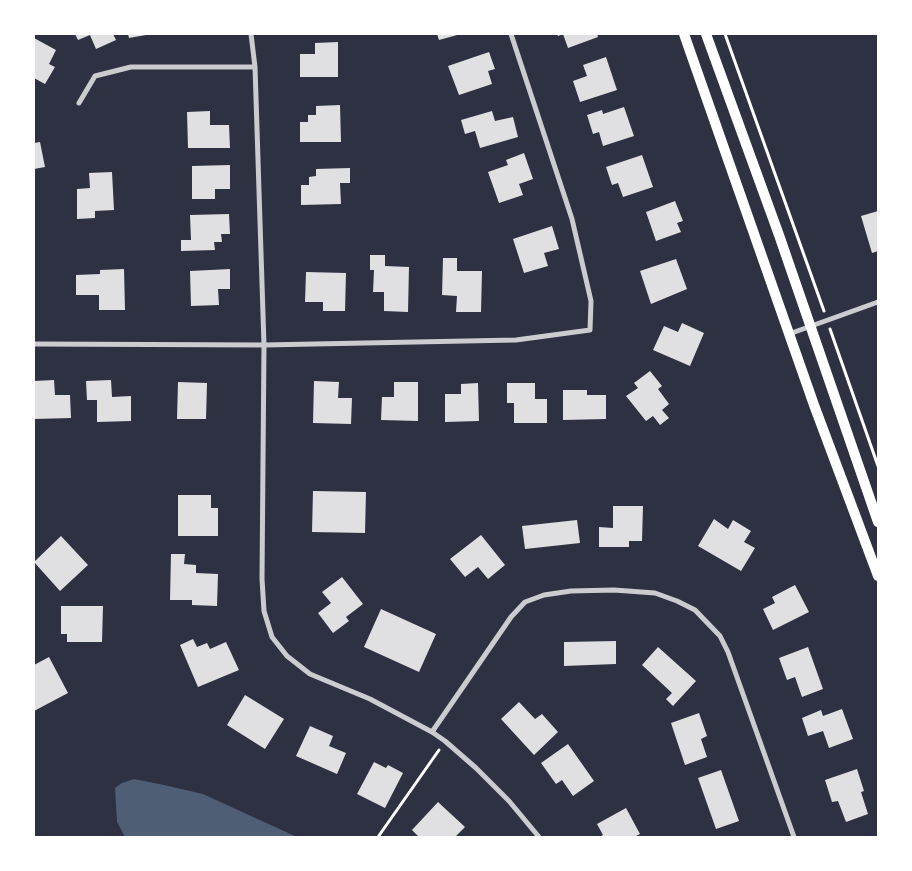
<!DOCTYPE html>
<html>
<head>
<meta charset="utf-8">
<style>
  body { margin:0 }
  #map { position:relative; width:912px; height:871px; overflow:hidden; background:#2d3142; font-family:"Roboto Condensed",sans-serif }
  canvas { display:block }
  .frame { position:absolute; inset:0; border:35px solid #fff; pointer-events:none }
</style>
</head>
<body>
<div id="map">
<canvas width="912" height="871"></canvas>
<div class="frame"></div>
</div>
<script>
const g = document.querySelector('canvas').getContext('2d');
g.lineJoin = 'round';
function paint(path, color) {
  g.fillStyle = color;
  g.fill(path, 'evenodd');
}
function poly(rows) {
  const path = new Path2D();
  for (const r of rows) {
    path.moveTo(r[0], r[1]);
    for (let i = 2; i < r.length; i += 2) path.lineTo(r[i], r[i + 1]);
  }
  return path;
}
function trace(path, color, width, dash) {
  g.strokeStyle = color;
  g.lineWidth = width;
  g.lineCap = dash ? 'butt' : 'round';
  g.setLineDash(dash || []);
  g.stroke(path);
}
paint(poly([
  [134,779,164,785,203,794,297,837,125,837,117,822,115,788,122,783]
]), '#4f5d75');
paint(poly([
  [75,34,113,34,116,40,96,49,90,35,78,40],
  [128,34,146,34,146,35,129,38],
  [437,34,461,34,439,40],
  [557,34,597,34,598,37,568,48,563,34,558,36],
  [34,38,56,50,49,64,55,67,45,84,34,78],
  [338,42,338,77,300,77,300,54,315,54,315,43],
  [489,52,495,69,488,71,492,84,459,95,448,66],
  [606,57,617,90,580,102,573,81,587,76,583,65],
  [340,105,341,142,300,142,300,122,308,122,308,115,316,115,316,106],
  [624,107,634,136,603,146,599,132,593,134,587,115,602,110,603,114],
  [210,111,210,125,229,125,230,148,188,148,187,112],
  [492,111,495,121,513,117,518,137,480,148,475,131,465,134,461,120],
  [40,142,45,167,34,169,34,143],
  [524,153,533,179,519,184,523,195,499,203,488,172,508,165,506,160],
  [642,155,653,187,623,197,618,183,612,185,606,167],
  [230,165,230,189,215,189,215,199,192,199,192,166],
  [350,168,350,183,340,183,341,204,301,205,301,185,309,185,309,177,316,176,316,169],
  [112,172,114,210,95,211,95,218,77,219,77,189,90,188,89,173],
  [675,201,683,221,677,223,681,232,656,241,646,212],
  [878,211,878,251,872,253,861,216],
  [229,214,230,234,221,234,222,242,214,242,215,250,181,251,181,240,191,240,190,215],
  [552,226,559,249,544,253,548,266,524,273,513,239],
  [370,255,385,255,385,266,409,267,408,312,384,311,384,292,373,292,374,270,370,270],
  [443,258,457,258,457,271,482,271,481,312,456,312,457,296,442,295],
  [676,259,687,289,651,304,640,271],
  [124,269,125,310,99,310,99,295,76,295,76,275,100,274,100,270],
  [230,269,230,289,218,289,219,305,191,306,190,271],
  [306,272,346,273,345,311,323,311,323,302,305,302],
  [682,323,704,333,690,366,653,350,664,326,678,332],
  [650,371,662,386,658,389,669,404,662,410,669,418,660,425,653,416,646,421,626,396,638,388,634,383],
  [54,380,55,395,70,395,71,418,34,419,34,381],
  [111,380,112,397,131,396,131,421,97,422,97,400,87,400,86,381],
  [314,381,339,382,338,398,352,398,351,424,313,423],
  [178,382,207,383,206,419,177,419],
  [394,382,418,382,418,421,381,420,382,397,394,397],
  [478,383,479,421,445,422,445,394,461,394,461,384],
  [507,383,535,383,535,399,547,399,547,423,514,423,514,403,507,403],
  [563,390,587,390,587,395,606,395,606,419,563,420],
  [313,491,366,492,365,533,312,532],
  [178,495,211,495,211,508,218,508,218,536,178,536],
  [613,506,643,506,642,541,629,541,629,547,599,547,599,527,613,528],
  [714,519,728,529,733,520,751,531,744,542,755,548,741,571,698,546],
  [577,520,580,543,525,549,522,526],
  [481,535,505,565,488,579,478,567,465,577,450,559],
  [61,536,88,565,60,591,34,562],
  [171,554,185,554,184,564,196,565,196,573,218,574,217,606,192,605,192,600,170,600],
  [342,577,363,604,346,617,349,621,333,633,318,613,331,603,322,592],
  [795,585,809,612,773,630,763,609,775,603,772,597],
  [61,606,103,606,102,642,67,642,67,634,61,634],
  [381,609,436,634,419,672,364,647],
  [193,639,197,647,207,643,210,649,226,642,239,670,198,687,180,645],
  [616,641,616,664,564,666,564,642],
  [658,647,696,681,673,706,666,699,672,693,642,665],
  [808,647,823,689,802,697,795,677,787,680,779,658],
  [49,657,68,693,34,711,34,665],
  [245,695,284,719,265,749,227,725],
  [519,702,535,719,542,714,558,732,534,755,501,719],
  [842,709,853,739,829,748,823,731,808,736,802,718,821,710,823,716],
  [699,713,707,736,701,739,707,757,685,765,671,723],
  [310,726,333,736,329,746,346,753,337,774,296,756],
  [568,744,594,781,573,796,562,780,556,784,541,763],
  [374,762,386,768,388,765,403,773,385,808,357,794],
  [857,769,864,791,861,792,868,814,846,822,838,801,832,802,825,780],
  [721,770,739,821,716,829,698,778],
  [438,802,465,827,455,837,419,837,412,830],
  [626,808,640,834,634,837,599,837,603,835,597,824]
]), '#e0e0e3');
trace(poly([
  [725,34,824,311],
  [830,329,878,466],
  [378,837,439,750]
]), '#fff', 3);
trace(poly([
  [251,34,255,67,264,345,262,579,264,611,272,637,287,656,310,674,370,699,432,732,445,741,476,768,509,801,539,837],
  [79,103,95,76,131,67,255,67],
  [789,334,878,302],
  [34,344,264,345,516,340,590,330,591,301,572,219,511,34],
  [432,732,511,617,525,602,544,595,571,591,614,590,655,593,677,601,695,610,720,636,728,652,794,837]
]), '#caccd0', 5);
trace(poly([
  [684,34,814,405,878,576],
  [706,34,779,235,878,522]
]), '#fff', 10);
</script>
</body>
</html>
